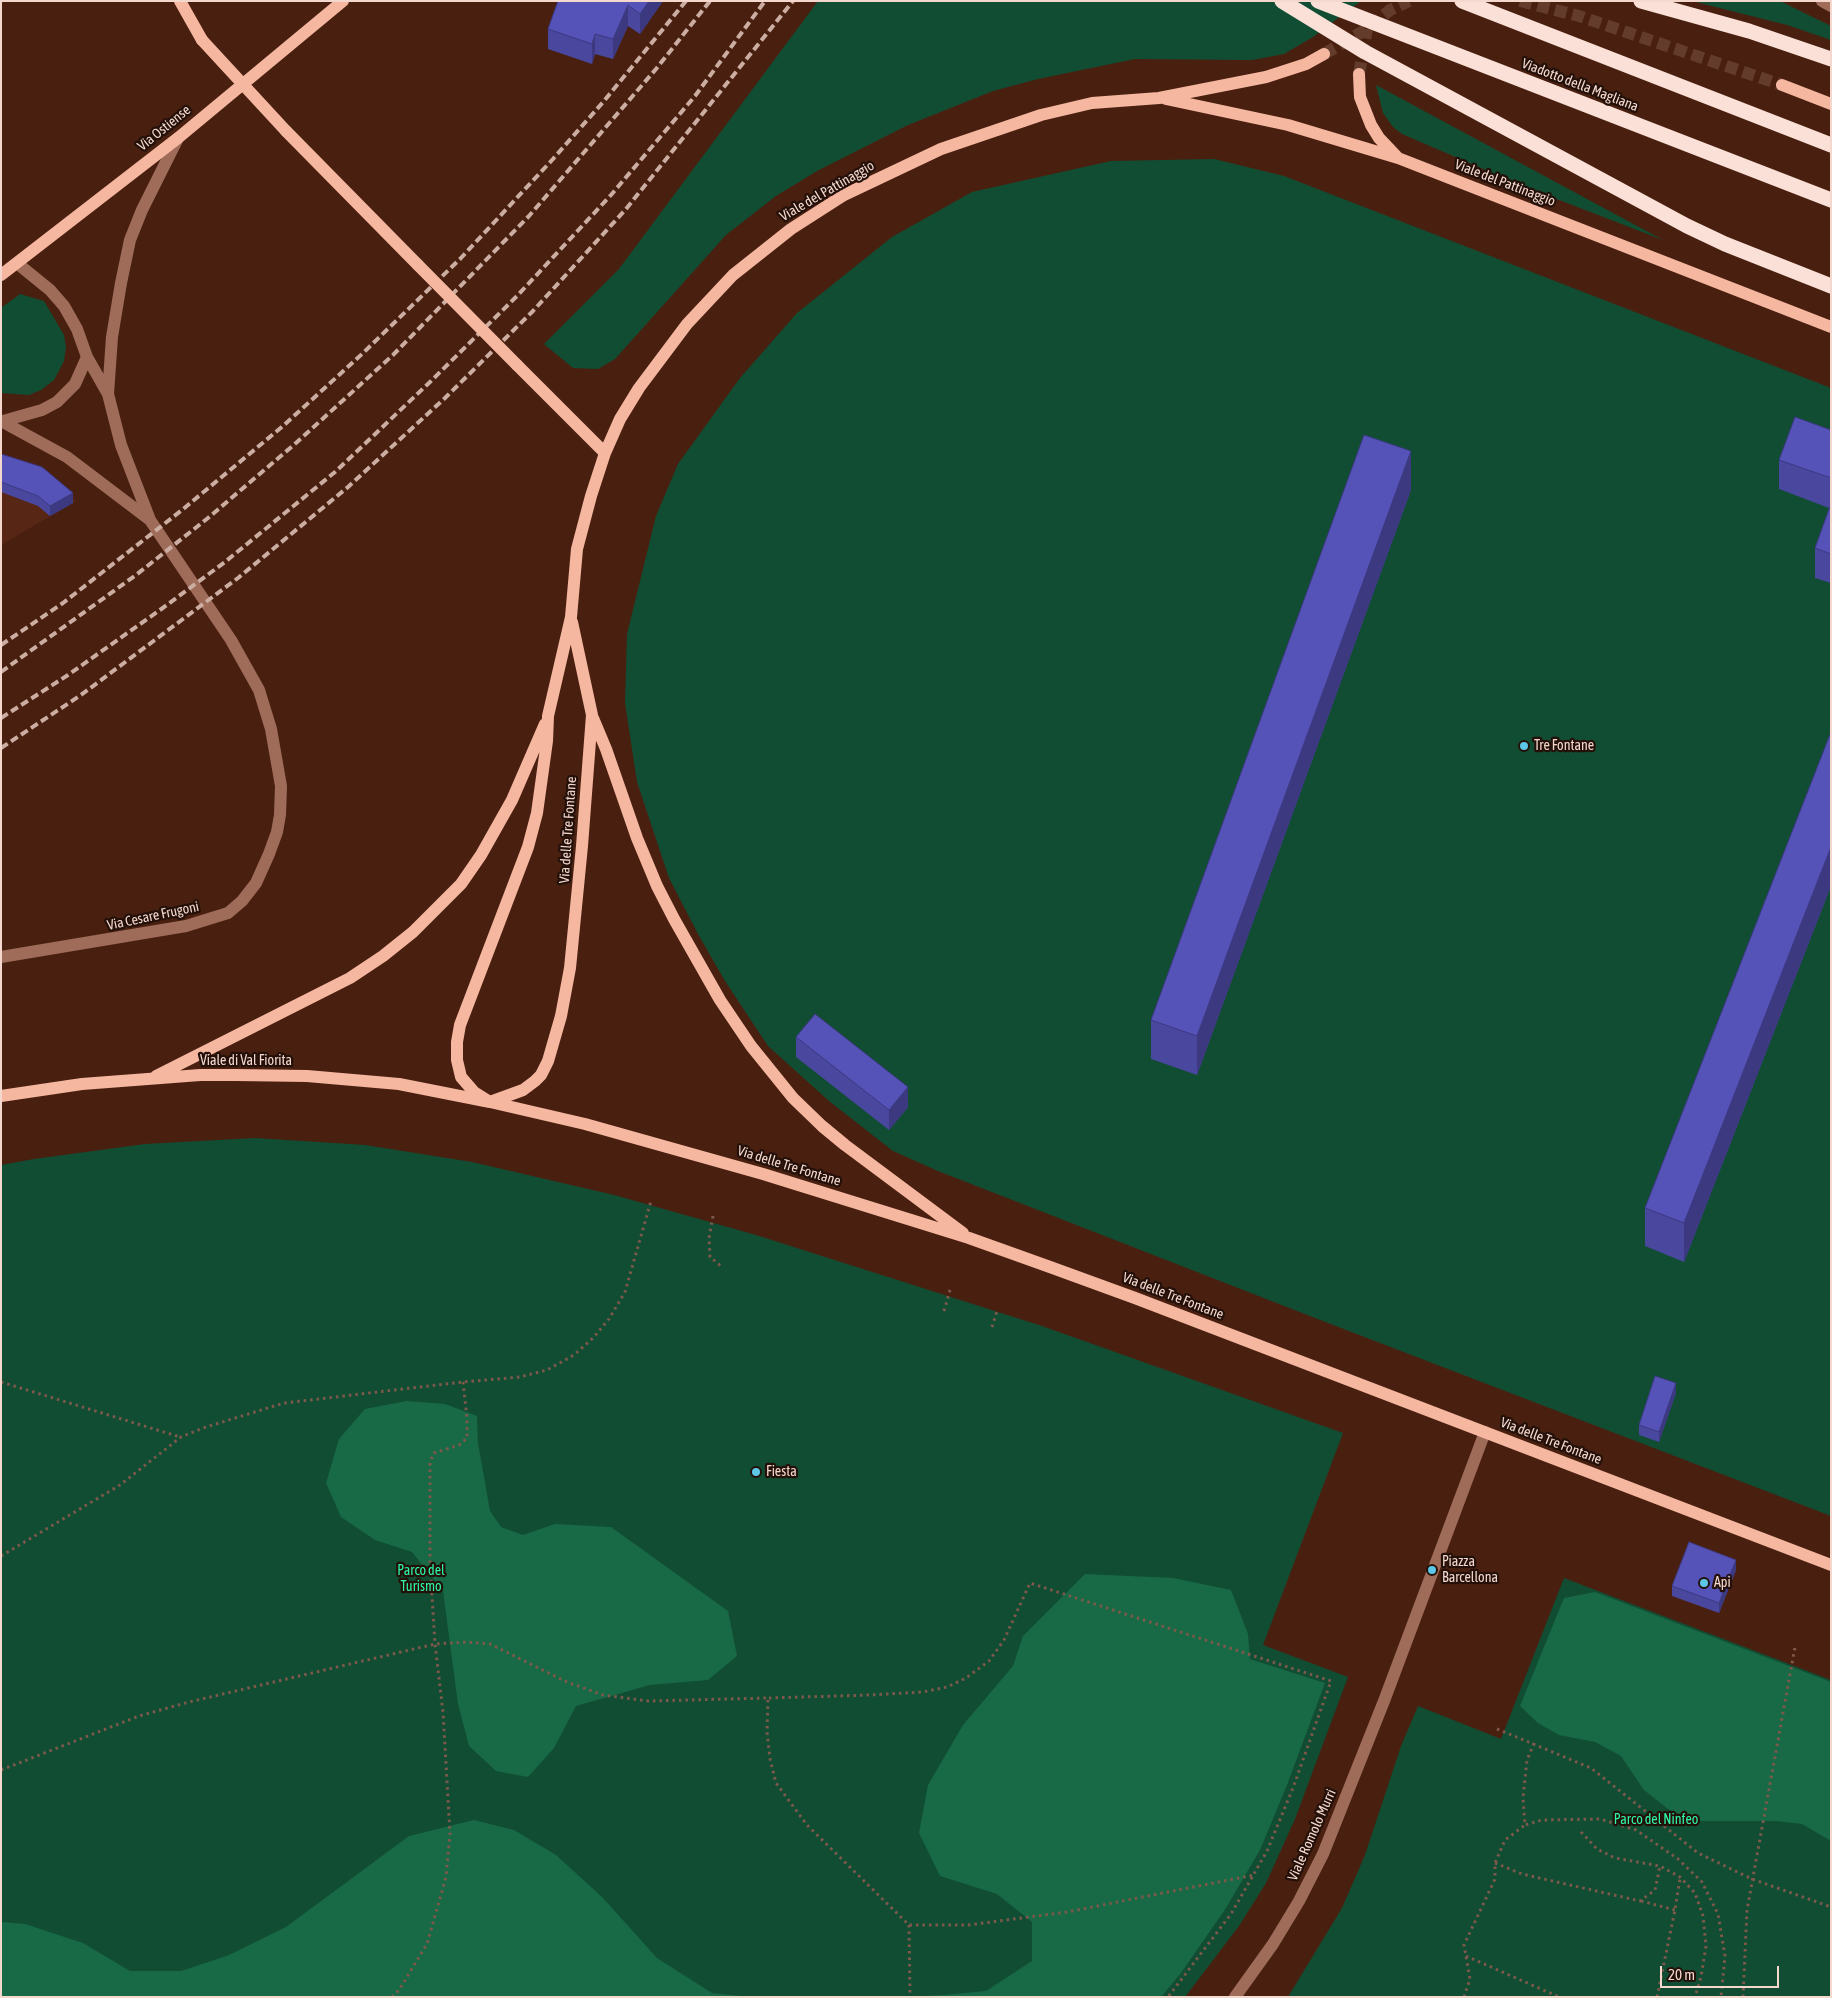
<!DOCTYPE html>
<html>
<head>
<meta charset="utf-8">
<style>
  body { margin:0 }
  #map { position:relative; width:1832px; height:1998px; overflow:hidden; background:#492010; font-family:"Asap Condensed",sans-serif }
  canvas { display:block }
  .frame { position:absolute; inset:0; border:2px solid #f4d8ce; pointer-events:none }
  .scale { position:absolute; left:1660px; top:1966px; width:119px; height:22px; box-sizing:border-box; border:2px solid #f4d8ce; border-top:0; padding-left:6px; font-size:15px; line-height:18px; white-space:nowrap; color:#f4d8ce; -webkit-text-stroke:4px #231009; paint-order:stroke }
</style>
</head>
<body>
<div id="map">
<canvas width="1832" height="1998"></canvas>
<div class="frame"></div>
<div class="scale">20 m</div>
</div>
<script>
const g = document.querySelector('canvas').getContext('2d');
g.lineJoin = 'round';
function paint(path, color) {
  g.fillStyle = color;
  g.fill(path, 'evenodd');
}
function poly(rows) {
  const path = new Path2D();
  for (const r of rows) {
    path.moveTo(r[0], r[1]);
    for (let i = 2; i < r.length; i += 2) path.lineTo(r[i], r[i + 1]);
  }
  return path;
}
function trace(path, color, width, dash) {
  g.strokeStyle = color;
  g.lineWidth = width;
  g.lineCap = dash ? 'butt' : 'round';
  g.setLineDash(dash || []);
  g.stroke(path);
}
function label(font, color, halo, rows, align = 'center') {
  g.font = font + ' "Asap Condensed",sans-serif';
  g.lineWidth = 4.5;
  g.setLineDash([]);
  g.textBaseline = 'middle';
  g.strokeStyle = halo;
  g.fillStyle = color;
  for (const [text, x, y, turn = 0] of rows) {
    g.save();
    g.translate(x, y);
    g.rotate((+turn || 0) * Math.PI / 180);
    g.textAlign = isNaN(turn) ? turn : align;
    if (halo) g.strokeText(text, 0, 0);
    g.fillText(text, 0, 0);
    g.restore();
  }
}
paint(poly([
  [1,456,43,473,76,501,1,545]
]), '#572614');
paint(poly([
  [818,1,1361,1,1313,37,1284,54,1252,60,1135,59,1038,79,993,91,908,125,817,171,776,196,726,235,615,359,598,369,573,368,544,344,619,269],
  [1692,1,1780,1,1831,26,1831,40,1787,25],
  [1376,85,1663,240,1523,186,1402,134,1393,127,1383,113],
  [1214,159,1284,176,1831,388,1831,1516,1315,1318,938,1171,893,1151,829,1101,768,1046,725,981,698,934,669,878,637,782,625,703,627,634,656,516,678,464,740,378,797,313,892,237,972,192,1111,161],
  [20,294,44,301,64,335,66,347,64,361,54,380,41,390,29,395,1,393,1,308],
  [255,1138,365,1145,472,1162,614,1195,756,1235,1042,1326,1343,1433,1263,1645,1348,1677,1295,1819,1266,1883,1239,1926,1185,1997,1,1997,1,1165,34,1159,145,1144],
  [1564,1578,1831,1680,1831,1997,1288,1997,1342,1908,1365,1855,1401,1746,1418,1706,1501,1739]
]), '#114d33');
paint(poly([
  [407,1401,445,1404,477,1416,478,1443,490,1511,501,1527,523,1535,555,1524,611,1527,728,1611,737,1656,708,1680,650,1685,576,1706,554,1748,528,1777,496,1771,469,1746,458,1704,443,1591,412,1552,375,1540,341,1517,326,1483,339,1439,365,1409],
  [1085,1574,1173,1578,1231,1590,1248,1634,1250,1659,1325,1683,1287,1785,1260,1850,1226,1908,1181,1973,1161,1997,903,1997,944,1995,986,1991,1032,1961,1032,1922,997,1894,940,1876,919,1833,928,1785,963,1725,1013,1666,1023,1636],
  [1595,1592,1831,1682,1831,1841,1802,1824,1776,1821,1696,1821,1668,1809,1644,1790,1621,1756,1595,1742,1559,1735,1538,1723,1520,1706,1564,1598],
  [474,1820,514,1830,556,1855,602,1897,657,1958,712,1993,752,1997,1,1997,1,1922,25,1924,83,1943,130,1971,181,1971,229,1955,286,1927,409,1836]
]), '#186946');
trace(poly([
  [1520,1,1579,16,1782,85],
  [1324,54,1367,29,1390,10,1409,1],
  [1359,74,1367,29]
]), '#633c2c', 12, [12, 6]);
trace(poly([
  [713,1216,709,1238,710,1257,721,1266],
  [944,1311,950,1290],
  [992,1327,997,1311],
  [1,1382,180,1437],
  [1,1556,120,1485,181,1437,203,1428,284,1403,463,1382,520,1377,547,1370,574,1355,593,1338,609,1319,625,1292,651,1201],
  [769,1698,870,1695,923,1692,947,1687,966,1678,989,1661,1004,1640,1030,1583,1331,1681,1293,1788,1267,1851,1231,1914,1168,1997],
  [1497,1729,1591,1768,1698,1853,1752,1879,1831,1907],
  [1534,1743,1527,1760,1523,1798,1525,1825,1542,1820,1600,1819,1636,1830,1678,1859,1702,1882,1718,1914,1725,1956,1721,1997],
  [1,1770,139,1716,189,1702,435,1644,467,1642,490,1644,567,1682,603,1695,648,1701,768,1698,767,1732,770,1759,776,1783,807,1825,909,1925,968,1925,1067,1912,1254,1875],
  [1581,1832,1597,1849,1615,1858,1660,1866,1680,1877,1695,1893,1703,1916,1706,1946,1701,1977,1695,1997],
  [1495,1863,1522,1874,1640,1901,1655,1890,1660,1866],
  [1641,1901,1675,1910],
  [909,1925,910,1997],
  [1466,1956,1559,1997],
  [392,1997,399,1990,427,1944,446,1877,450,1834,443,1712,435,1644,430,1562,430,1462,434,1453,459,1445,467,1438,467,1418,463,1382],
  [1464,1997,1470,1979,1464,1945,1495,1879,1495,1863,1505,1840,1525,1825],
  [1657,1997,1675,1910,1680,1878],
  [1743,1997,1747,1910,1795,1647]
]), '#7e594b', 3, [2.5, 4]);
trace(poly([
  [1822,1,1831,6],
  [18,264,50,290,64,306,77,329,87,357,108,394],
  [1,421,67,457,150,520],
  [3,421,42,410,57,402,75,384,87,357],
  [1,957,186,926,228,913,242,901,256,883,269,854,277,832,280,815,281,786,271,729,259,690,231,640,150,520,121,445,108,394,112,337,121,283,130,240,142,210,178,138],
  [1235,1997,1273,1944,1299,1901,1323,1854,1384,1701,1485,1432]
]), '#9f6c5a', 12);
trace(poly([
  [180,1,202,40],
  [1324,54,1306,64,1266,77,1159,98,1092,103,1041,115,941,149,844,195,791,229,733,275,687,324,639,388,620,419,605,453,591,496,577,549,571,617,548,716,547,741,537,813,528,847,460,1025,457,1042,457,1060,461,1077,474,1092,490,1102,585,1124,763,1174,969,1238,1050,1267,1135,1298,1831,1565],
  [1359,74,1360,97,1371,125,1379,138,1397,157],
  [1782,85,1831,104],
  [1166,99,1288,125,1398,158,1831,327],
  [286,131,418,265],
  [1,275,178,138,343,1],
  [517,365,605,453],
  [593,718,606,749,637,838,657,886,674,919,720,1000,751,1046,793,1098,822,1126,845,1145,963,1233],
  [156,1076,350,978,383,956,413,932,461,884,481,855,512,800,545,724],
  [1,1096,82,1084,200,1075,236,1075,307,1076,399,1084,490,1102,523,1090,535,1081,541,1075,548,1061,561,1016,570,968,582,846,592,715,572,622]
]), '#f6b7a1', 12);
trace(poly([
  [1462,1,1831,145],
  [1641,1,1749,31,1831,59]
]), '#fae0d7', 15);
trace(poly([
  [1,645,63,603,182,510,283,426,362,354,461,258,553,159,604,101,686,1],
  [1,672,136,575,208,518,296,443,393,355,529,216,656,69,710,1],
  [1,718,68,675,160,610,225,562,335,472,430,382,517,296,611,195,695,96,765,1],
  [1,748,81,695,238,578,348,487,445,398,533,311,626,209,793,1]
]), '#ccada2', 4, [8, 4]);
trace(poly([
  [202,40,286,131],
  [418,265,517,365]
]), '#f6b7a1', 12);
trace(poly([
  [1282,1,1365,52,1687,226,1725,244,1831,286],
  [1318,1,1831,200]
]), '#fae0d7', 15);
paint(poly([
  [558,1,663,1,640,34,628,26,613,59,595,54,592,64,548,49,548,29],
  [1831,430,1831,583,1815,578,1815,548,1829,508,1779,489,1779,460],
  [1,454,73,503,50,516,38,506,1,492],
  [1411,490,1197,1075,1151,1059,1151,1020],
  [1831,732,1831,886,1684,1262,1645,1246,1645,1208],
  [796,1037,908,1107,889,1130,796,1057],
  [1676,1393,1659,1442,1639,1435,1639,1425],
  [1736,1570,1719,1613,1672,1596,1672,1586]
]), '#49479e');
paint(poly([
  [649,1,663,1,640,34,640,14],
  [628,5,628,26,613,59,613,39],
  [595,34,595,54,592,64,592,44],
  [1411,451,1411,490,1197,1075,1197,1036],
  [73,493,73,503,50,516,50,506],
  [1831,847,1831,886,1684,1262,1684,1223],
  [908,1087,908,1107,889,1130,889,1110],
  [1676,1383,1676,1393,1659,1442,1659,1432],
  [1736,1560,1736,1570,1719,1613,1719,1603]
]), '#3c3981');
const building = poly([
  [558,1,649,1,640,14,628,5,613,39,595,34,592,44,548,29,558,1],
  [1795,417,1831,430,1831,478,1779,460,1795,417],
  [1364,435,1411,451,1197,1036,1151,1020,1364,435],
  [1,454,42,467,73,493,50,506,38,496,1,482,1,454],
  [1831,504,1831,554,1815,548,1831,504],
  [1831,732,1831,847,1684,1223,1645,1208,1831,732],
  [815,1014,908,1087,889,1110,796,1037,815,1014],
  [1655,1376,1676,1383,1659,1432,1639,1425,1655,1376],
  [1689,1542,1736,1560,1719,1603,1672,1586,1689,1542]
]);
paint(building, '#5552b8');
trace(building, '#3c3981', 1);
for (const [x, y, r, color] of [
  [1524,746,5,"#5cc7e7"],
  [756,1472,5,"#5cc7e7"],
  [1432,1570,5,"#5cc7e7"],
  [1704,1583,5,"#5cc7e7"]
]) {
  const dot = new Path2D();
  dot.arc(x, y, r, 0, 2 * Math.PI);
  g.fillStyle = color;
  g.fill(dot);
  trace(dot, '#231009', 2);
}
label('14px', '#f4d8ce', '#231009', [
  ["Viadotto della Magliana",1580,85,21],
  ["Via Ostiense",164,128,-39],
  ["Viale del Pattinaggio",1505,183,21],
  ["Viale del Pattinaggio",827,191,-30],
  ["Via delle Tre Fontane",568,830,-86],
  ["Via Cesare Frugoni",153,916,-12],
  ["Viale di Val Fiorita",246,1061],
  ["Via delle Tre Fontane",789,1166,17],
  ["Via delle Tre Fontane",1173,1296,21],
  ["Via delle Tre Fontane",1551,1441,21],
  ["Viale Romolo Murri",1312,1835,-66]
]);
label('14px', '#f4d8ce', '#231009', [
  ["Tre Fontane",1534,746],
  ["Fiesta",766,1472],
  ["Piazza",1442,1562],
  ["Barcellona",1442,1578],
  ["Api",1714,1583]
], 'left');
label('14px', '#2ef7a8', '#231009', [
  ["Parco del",421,1571],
  ["Turismo",421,1587],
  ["Parco del Ninfeo",1656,1820]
]);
</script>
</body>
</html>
